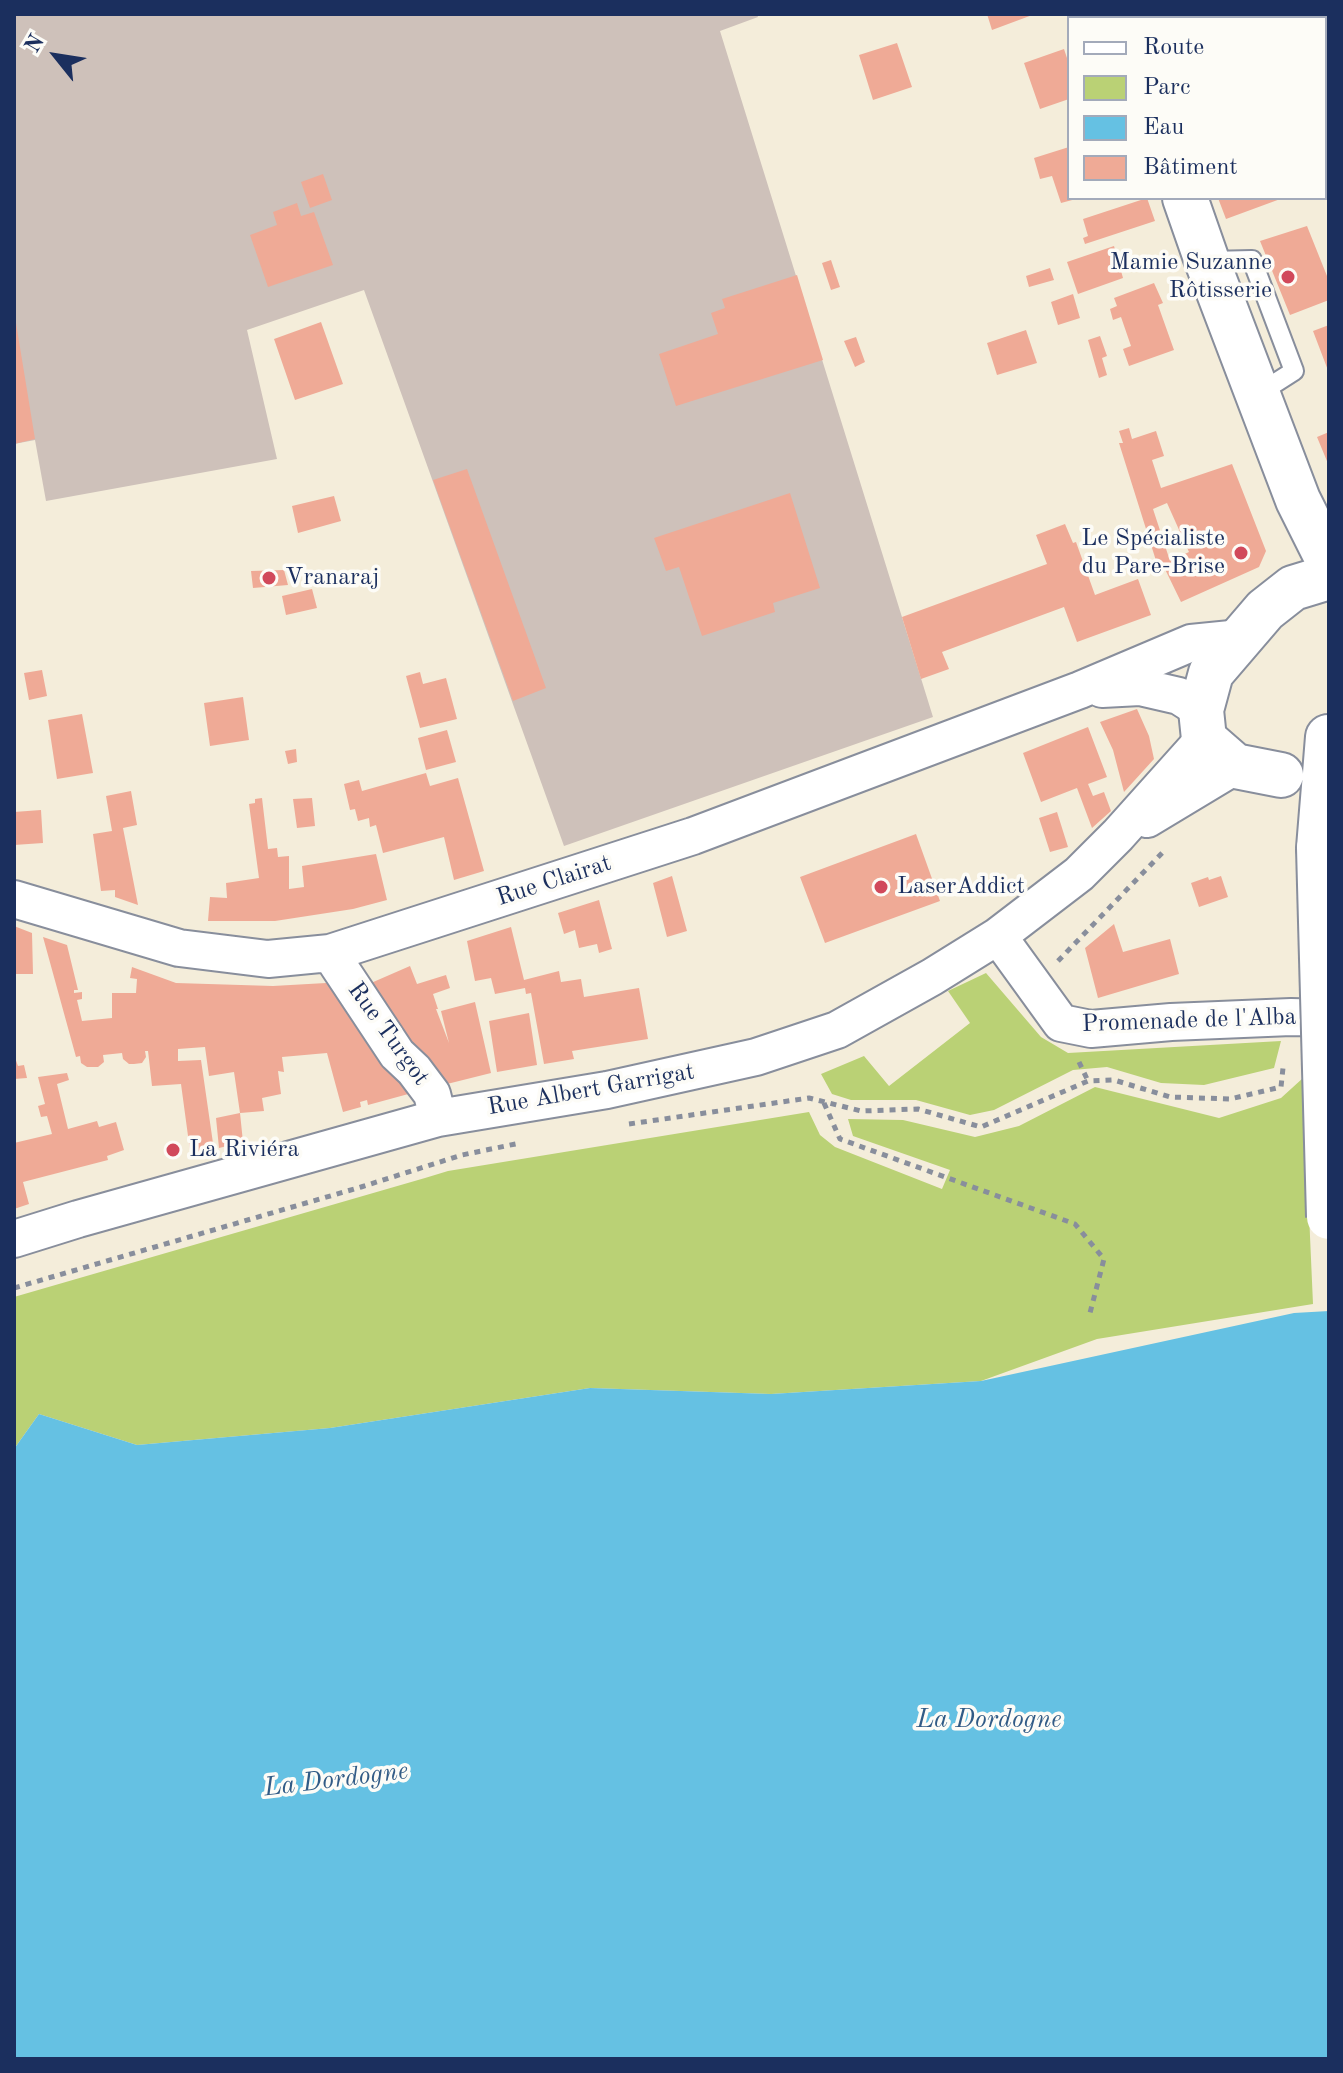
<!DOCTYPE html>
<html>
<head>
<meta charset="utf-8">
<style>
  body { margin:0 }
  #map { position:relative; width:1343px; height:2073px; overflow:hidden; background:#f4edda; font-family:"Old Standard TT",serif }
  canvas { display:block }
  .frame { position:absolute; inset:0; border:16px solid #1b2f5e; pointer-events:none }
  .legend { position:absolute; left:1067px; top:16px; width:260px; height:184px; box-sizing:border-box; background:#fdfcf7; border:2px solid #a3aaba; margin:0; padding:10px 14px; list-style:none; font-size:24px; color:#1b2f5e }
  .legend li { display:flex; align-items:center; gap:16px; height:40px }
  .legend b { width:40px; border:2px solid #a3aaba }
  .north { position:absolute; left:16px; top:16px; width:80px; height:80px; -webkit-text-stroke:6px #fdfcf7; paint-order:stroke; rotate:300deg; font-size:22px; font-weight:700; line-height:32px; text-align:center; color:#1b2f5e }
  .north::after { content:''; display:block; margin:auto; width:28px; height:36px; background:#1b2f5e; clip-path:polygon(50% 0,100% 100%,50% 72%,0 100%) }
</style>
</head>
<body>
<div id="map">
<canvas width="1343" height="2073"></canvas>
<div class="frame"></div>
<ul class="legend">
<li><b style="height:10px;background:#fff"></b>Route</li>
<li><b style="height:22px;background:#bad175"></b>Parc</li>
<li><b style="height:22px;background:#65c1e3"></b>Eau</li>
<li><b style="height:22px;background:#efaa96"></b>Bâtiment</li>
</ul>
<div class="north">N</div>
</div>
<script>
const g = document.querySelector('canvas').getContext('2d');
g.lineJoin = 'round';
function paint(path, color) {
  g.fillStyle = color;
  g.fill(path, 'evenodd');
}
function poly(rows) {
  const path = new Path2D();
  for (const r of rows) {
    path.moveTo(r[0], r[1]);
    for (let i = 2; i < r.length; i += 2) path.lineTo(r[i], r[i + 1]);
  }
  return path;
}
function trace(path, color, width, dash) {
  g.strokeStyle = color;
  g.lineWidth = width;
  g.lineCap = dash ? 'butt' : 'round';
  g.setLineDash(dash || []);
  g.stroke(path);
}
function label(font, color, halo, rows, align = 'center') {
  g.font = font + ' "Old Standard TT",serif';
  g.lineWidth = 7;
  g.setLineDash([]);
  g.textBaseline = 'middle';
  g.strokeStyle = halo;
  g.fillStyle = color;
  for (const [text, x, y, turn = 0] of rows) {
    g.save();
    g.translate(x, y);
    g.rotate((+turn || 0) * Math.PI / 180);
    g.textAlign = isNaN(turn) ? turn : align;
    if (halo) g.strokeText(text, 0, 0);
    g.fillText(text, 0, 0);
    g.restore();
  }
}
paint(poly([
  [14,14,757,14,758,17,720,31,933,717,564,846,364,290,247,330,277,459,46,501,35,440,14,444]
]), '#cec1ba');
paint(poly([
  [986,973,1041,1037,1068,1053,1281,1041,1274,1068,1204,1085,1161,1083,1107,1067,1073,1070,994,1110,970,1115,916,1100,851,1100,832,1094,821,1074,864,1056,889,1086,970,1023,948,991],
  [1303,1078,1313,1304,1097,1339,981,1381,771,1394,590,1388,330,1428,137,1445,39,1414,14,1449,14,1297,425,1178,448,1171,809,1112,820,1135,835,1147,942,1189,950,1170,853,1136,848,1119,903,1120,975,1137,1019,1126,1095,1087,1219,1118,1281,1098]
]), '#bad175');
paint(poly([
  [1329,1311,1329,2059,14,2059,14,1449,39,1414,137,1445,330,1428,590,1388,771,1394,981,1381,1294,1313]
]), '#65c1e3');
paint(poly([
  [987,14,1035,14,992,30],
  [1212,14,1283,14,1284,18,1214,18],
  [897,43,912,87,873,100,859,55],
  [1064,49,1069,64,1069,99,1040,109,1024,63],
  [1069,147,1069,198,1076,199,1061,203,1052,176,1040,179,1034,158],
  [323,174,332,200,310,208,301,182],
  [1147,198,1155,221,1085,244,1083,238,1088,236,1083,219],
  [1218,198,1283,198,1226,219],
  [297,203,301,216,314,212,333,265,268,287,250,235,277,225,273,212],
  [1307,226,1329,281,1329,300,1290,315,1260,241],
  [1114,246,1123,278,1078,294,1067,262],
  [831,260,840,287,831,290,822,263],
  [1050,268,1054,280,1029,287,1026,276],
  [797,275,823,360,676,406,659,354,718,334,711,313,725,308,722,299],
  [1154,283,1163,303,1158,305,1174,350,1129,366,1123,349,1131,346,1121,317,1113,320,1110,309,1117,306,1114,298],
  [1073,294,1080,318,1058,325,1051,302],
  [321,322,343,384,295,400,274,339],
  [14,323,16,323,35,439,14,444],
  [1329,325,1329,373,1313,331],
  [1026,330,1037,363,997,375,987,343],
  [1100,336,1107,356,1102,358,1107,375,1099,378,1088,340],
  [856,337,865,362,855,367,844,341],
  [1129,428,1132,439,1156,431,1164,456,1152,460,1161,488,1232,464,1266,551,1259,567,1181,602,1163,565,1158,567,1119,443,1123,443,1119,431],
  [1167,503,1189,552,1170,561,1153,509],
  [1329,432,1329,466,1317,437],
  [467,469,546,688,513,701,433,480],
  [790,493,820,588,773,603,775,612,702,636,679,567,666,571,654,538],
  [334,496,341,521,298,533,292,506],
  [1065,524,1073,543,1076,542,1095,595,1138,579,1151,615,1077,642,1064,607,942,652,949,669,921,679,902,617,1047,564,1036,535],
  [284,570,288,585,253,588,251,571],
  [312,589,317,608,286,615,282,596],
  [42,670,47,696,29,700,24,673],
  [420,672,423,684,446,678,457,719,420,728,406,676],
  [243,697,249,740,210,746,204,703],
  [1137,709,1149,736,1154,759,1124,792,1113,750,1100,722],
  [82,714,93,773,57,779,48,720],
  [1088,727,1107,777,1088,784,1093,796,1104,792,1111,811,1092,828,1077,788,1041,802,1023,753],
  [447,730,456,762,426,770,418,738],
  [296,749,297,762,288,764,285,751],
  [426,773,430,786,458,778,484,871,454,880,444,837,383,853,376,825,370,827,369,818,358,821,355,809,350,810,344,784,359,780,362,791],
  [131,791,137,825,123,828,138,905,115,897,115,890,101,891,93,834,112,831,106,796],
  [262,798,268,849,277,848,278,857,289,856,289,889,304,887,302,866,376,854,387,900,353,909,275,921,208,921,210,897,227,898,226,883,259,878,249,804,255,803,255,799],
  [312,798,315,826,297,828,293,799],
  [41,810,43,843,14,845,14,812],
  [1057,812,1068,847,1050,852,1039,818],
  [916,834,940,901,825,943,800,877],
  [672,876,687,931,667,937,653,883],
  [1221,876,1228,897,1199,907,1191,883,1208,877,1209,880],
  [599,900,612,949,599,953,597,944,579,948,575,930,564,934,558,913],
  [1114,924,1123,952,1170,939,1179,974,1098,998,1085,948],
  [14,926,32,933,33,974,14,974],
  [511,927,524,980,559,971,561,982,581,979,584,997,639,988,648,1039,572,1051,574,1059,544,1064,531,993,526,994,525,988,495,994,491,978,475,981,467,941],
  [43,937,67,945,78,990,74,990,74,993,82,992,82,999,77,1000,82,1021,112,1018,112,993,136,993,137,979,130,978,132,967,176,983,273,986,326,983,336,988,412,1093,368,1105,367,1100,360,1102,361,1107,343,1112,327,1053,282,1057,284,1072,278,1071,281,1094,262,1098,264,1111,240,1113,234,1072,209,1076,205,1047,178,1049,178,1061,201,1060,214,1150,191,1158,181,1084,152,1086,148,1051,145,1051,146,1057,142,1063,134,1064,129,1064,123,1059,122,1053,103,1055,104,1062,98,1067,87,1067,81,1063,80,1056,76,1057],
  [410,966,417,984,446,975,450,988,433,994,438,1009,436,1009,449,1043,441,1011,475,1002,491,1073,443,1085,421,1059,371,983],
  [529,1013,537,1065,497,1072,489,1021],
  [14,1055,18,1066,24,1065,27,1078,14,1079],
  [67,1073,69,1080,57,1084,68,1129,97,1121,99,1127,116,1122,124,1150,107,1156,108,1160,23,1182,29,1204,14,1209,14,1155,16,1155,14,1143,52,1134,47,1116,41,1117,38,1106,45,1104,38,1077],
  [240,1113,243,1142,219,1148,216,1118]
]), '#efaa96');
const lane = poly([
  [1208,261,1252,260,1294,371,1258,394]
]);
const street = poly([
  [1102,689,1140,687,1179,696,1201,710],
  [1147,819,1235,766],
  [14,899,179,948,268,959,330,953,693,836,1080,690,1191,643,1241,638],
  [998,936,1061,1023,1091,1029,1171,1022,1291,1017,1329,1018],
  [330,953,397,1054,414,1070,432,1094,438,1118],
  [14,1239,78,1219,438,1118,607,1090,756,1057,837,1030,932,977,998,936,1079,874,1118,835,1204,739]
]);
const secondary = poly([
  [1112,14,1114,18],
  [1185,198,1207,261,1298,500,1329,562],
  [1281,775,1235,766,1204,739,1201,710,1211,673,1265,610,1293,588,1329,577],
  [1319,848,1328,737]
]);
trace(lane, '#888e9c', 22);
trace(street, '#888e9c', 40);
trace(secondary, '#888e9c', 48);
trace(poly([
  [1058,961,1165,850],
  [1079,1062,1088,1081],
  [824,1103,840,1139,1075,1224,1104,1259,1090,1313],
  [629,1124,809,1098,861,1111,918,1109,981,1127,1088,1081,1114,1080,1170,1097,1230,1099,1281,1087,1283,1068],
  [14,1288,361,1187,462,1155,520,1143]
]), '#888e9c', 5, [6, 6]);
trace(lane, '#fff', 18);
trace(street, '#fff', 36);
trace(secondary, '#fff', 44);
const secondaryBridge = poly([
  [1319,848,1329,1217]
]);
trace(secondaryBridge, '#888e9c', 48, []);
trace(secondaryBridge, '#fff', 44);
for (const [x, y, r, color] of [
  [1288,277,8,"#d1495b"],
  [1241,553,8,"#d1495b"],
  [269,578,8,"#d1495b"],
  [881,887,8,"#d1495b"],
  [173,1150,8,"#d1495b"]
]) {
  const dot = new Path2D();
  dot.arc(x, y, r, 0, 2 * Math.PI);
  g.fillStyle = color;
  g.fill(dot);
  trace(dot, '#fdfcf7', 3);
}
label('24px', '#1b2f5e', '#fdfcf7', [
  ["Mamie Suzanne",1272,263,"right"],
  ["Rôtisserie",1272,291,"right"],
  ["Le Spécialiste",1225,539,"right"],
  ["du Pare-Brise",1225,567,"right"],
  ["Vranaraj",285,578],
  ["LaserAddict",897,887],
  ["La Riviéra",189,1150]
], 'left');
label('24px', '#1b2f5e', '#fdfcf7', [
  ["Rue Clairat",554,881,-18],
  ["Promenade de l'Alba",1189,1021,-2],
  ["Rue Turgot",388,1034,54],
  ["Rue Albert Garrigat",591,1090,-10]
]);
label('italic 26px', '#315b86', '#fdfcf7', [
  ["La Dordogne",989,1720],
  ["La Dordogne",336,1780,-7]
]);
</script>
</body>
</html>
